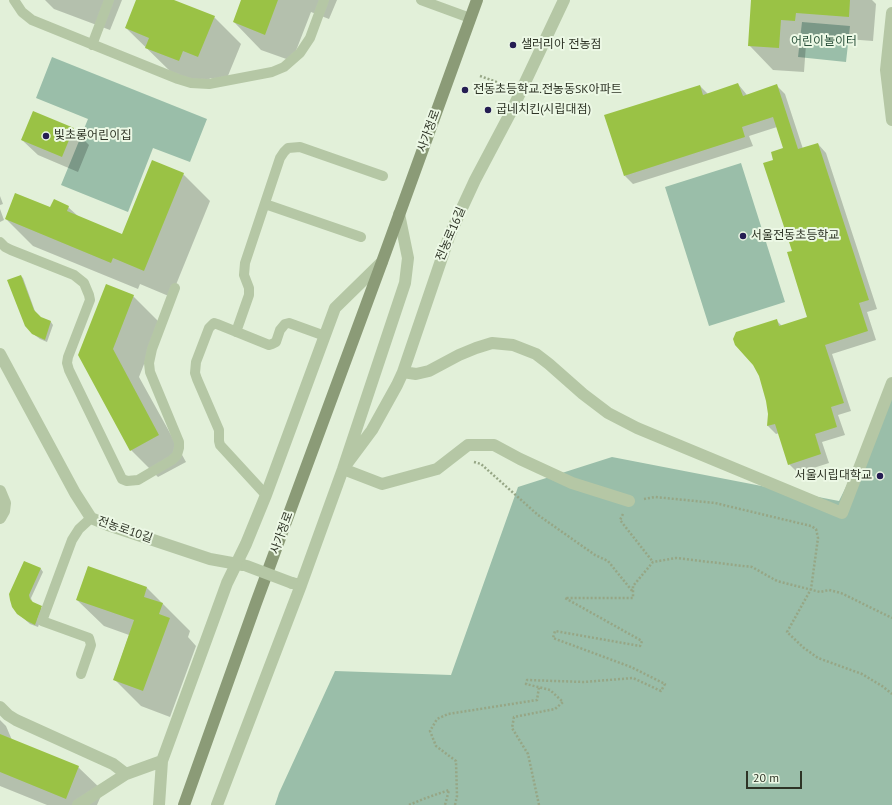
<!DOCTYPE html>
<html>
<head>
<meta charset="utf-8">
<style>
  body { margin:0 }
  #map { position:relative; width:892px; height:805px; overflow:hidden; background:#e2f0d9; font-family:"PT Sans",sans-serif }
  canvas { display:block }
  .scale { position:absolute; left:746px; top:771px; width:56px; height:18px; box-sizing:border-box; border:2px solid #2e3426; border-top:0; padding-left:5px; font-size:12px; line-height:14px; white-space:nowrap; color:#2e3426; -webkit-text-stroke:3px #ecf8e5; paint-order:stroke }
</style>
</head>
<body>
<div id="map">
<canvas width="892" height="805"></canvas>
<div class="scale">20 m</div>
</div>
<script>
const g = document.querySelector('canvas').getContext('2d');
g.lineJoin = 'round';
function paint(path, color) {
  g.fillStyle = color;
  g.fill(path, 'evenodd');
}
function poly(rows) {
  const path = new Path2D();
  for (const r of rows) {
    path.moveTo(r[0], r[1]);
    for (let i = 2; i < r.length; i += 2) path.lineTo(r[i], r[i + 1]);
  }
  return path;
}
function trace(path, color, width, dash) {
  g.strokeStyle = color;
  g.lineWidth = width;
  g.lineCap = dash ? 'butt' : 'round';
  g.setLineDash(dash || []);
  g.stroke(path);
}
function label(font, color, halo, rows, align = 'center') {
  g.font = font + ' "PT Sans","Noto Sans KR",sans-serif';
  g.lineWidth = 4;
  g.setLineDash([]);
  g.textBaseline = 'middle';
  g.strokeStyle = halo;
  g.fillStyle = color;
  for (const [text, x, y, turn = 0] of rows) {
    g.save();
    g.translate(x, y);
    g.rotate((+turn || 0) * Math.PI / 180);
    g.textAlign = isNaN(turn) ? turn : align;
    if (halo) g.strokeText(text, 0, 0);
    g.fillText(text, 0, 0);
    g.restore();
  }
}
paint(poly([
  [802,22,850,26,846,62,798,57],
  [52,57,207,119,190,162,153,148,128,212,61,185,88,119,36,98],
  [741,163,785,302,709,326,665,187],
  [892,378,892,805,275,805,279,793,335,671,451,675,518,487,612,457,839,501,879,420]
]), '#9abea9');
paint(poly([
  [45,0,122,0,110,30,54,9],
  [137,0,171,0,214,17,241,44,225,83,210,78,206,87,173,74,126,28],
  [242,0,337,0,329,19,311,12,292,61,261,50,234,22],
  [752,0,872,0,876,4,873,41,820,37,819,45,806,44,804,72,773,70,749,45],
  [738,84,747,95,777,86,785,94,803,149,818,144,826,153,877,309,867,312,876,340,832,354,851,411,838,415,845,435,822,442,829,463,798,473,789,464,779,433,776,434,768,426,776,320,782,326,809,317,793,251,784,149,777,127,749,136,753,146,633,184,625,176,700,86,708,94],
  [73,129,89,145,78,172,38,155,22,140],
  [183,174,210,201,171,297,140,284,138,289,33,246,6,219,51,208,68,207,79,217,122,235],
  [0,196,3,204,0,205],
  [0,209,4,220,0,222],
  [21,276,23,278,36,314,40,318,51,322,53,325,47,342,40,339,32,333],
  [133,296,160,323,139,377,186,462,158,477,131,450,79,355],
  [24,562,41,569,43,572,31,598,32,602,44,610,38,627,30,624,21,616],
  [88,567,147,588,190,631,188,637,196,646,170,717,141,706,114,679,129,635,104,626,77,600],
  [0,720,6,726,12,740,78,767,103,791,97,805,47,805,0,786]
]), '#0003');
paint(poly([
  [136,0,174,0,215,16,198,57,183,51,179,61,145,48,149,38,125,28],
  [241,0,278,0,265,35,233,22],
  [751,0,850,0,849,17,796,13,795,21,781,20,779,48,748,46],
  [738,83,743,96,777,84,798,149,818,143,869,300,859,303,868,331,825,345,844,403,831,407,837,427,815,434,821,454,788,465,775,424,767,426,768,414,766,401,759,376,753,365,735,345,733,339,736,332,777,319,779,326,807,317,787,252,792,251,763,163,773,160,771,152,783,148,773,117,742,127,745,137,624,176,604,115,700,85,703,95],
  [33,111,74,128,62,157,21,140],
  [152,160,184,173,144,271,113,258,111,263,5,219,15,193,50,207,54,199,69,206,67,211,122,234],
  [21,275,34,310,41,317,51,321,45,340,32,334,25,326,7,280],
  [106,284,134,295,113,349,159,435,130,451,78,355],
  [24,561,41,568,29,595,30,599,33,602,42,606,35,625,27,621,17,614,12,607,10,600,9,594],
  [88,566,147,587,144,597,163,603,159,614,170,618,143,691,113,680,134,620,76,600],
  [0,734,79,766,66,799,0,772]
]), '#9ac245');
trace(poly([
  [480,76,508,86],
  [474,462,481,464,538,515,595,555,608,561,633,592],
  [644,499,655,497,715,503,811,526,816,529,818,538,811,589,787,632,804,648,818,658,862,674,882,686,892,694],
  [623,514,620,520,653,562],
  [409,805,426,798,449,790,445,805],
  [455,805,457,796,456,761,436,746,430,731,437,719,448,714,537,700,539,687],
  [539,805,528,754,512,728,514,717,555,709,563,702,550,690,526,684,527,680,584,682,633,678,661,691,665,684,631,667,553,638,555,631,640,646,642,641,565,598,633,598,633,586,653,562,676,558,752,567,777,581,820,592,829,590,841,593,892,618]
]), '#96a685', 2.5, [2, 2]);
trace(poly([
  [14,0,22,12,32,20,178,79,191,83,209,84,272,72,284,67,300,53,310,38,324,0],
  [421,0,470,18],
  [92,45,109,0],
  [265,204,361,237],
  [0,242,5,247,11,250,74,275,84,283,89,295,90,300,68,357,67,363,69,370,122,479,127,481,138,480,172,460,177,455,179,448,179,442,150,372,149,363,152,349,175,288],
  [236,332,249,295,249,288,244,275,245,263,280,158,284,152,288,148,300,147,383,176],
  [266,495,220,445,219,441,219,430,197,379,195,373,196,362,209,328,214,323,217,324,269,345,272,344,276,342,280,330,285,324,289,323,325,336],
  [81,674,91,645,89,638,42,621,72,540,79,529,91,518]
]), '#b5c7a5', 10);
trace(poly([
  [892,13,886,70,892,120],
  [0,354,75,493,91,518,108,525,210,559,243,565],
  [403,372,416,374,429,371,459,355,476,348,492,343,513,345,536,354,549,364,583,394,608,413,637,428,842,513,892,383],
  [343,469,372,430,397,385,403,372,450,234,475,180,512,110,564,0],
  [343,469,382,484,437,469,468,445,494,445,520,459,572,483,629,501],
  [0,491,5,503,4,511,0,518],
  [292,583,301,585,343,469,405,283,408,258,399,214],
  [0,707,8,715,16,720,113,764,126,774],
  [78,805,126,774,162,761],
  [159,805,162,761,227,583,246,544,266,495,335,308,382,262],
  [217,805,301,585]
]), '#b5c7a5', 12);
trace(poly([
  [184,805,256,603,382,262,477,0]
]), '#8b9b77', 12);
trace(poly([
  [247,566,292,583]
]), '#b5c7a5', 12);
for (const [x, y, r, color] of [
  [513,45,4,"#251e53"],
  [465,90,4,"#251e53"],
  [488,110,4,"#251e53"],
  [46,136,4,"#251e53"],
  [743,236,4,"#251e53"],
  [880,476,4,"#251e53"]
]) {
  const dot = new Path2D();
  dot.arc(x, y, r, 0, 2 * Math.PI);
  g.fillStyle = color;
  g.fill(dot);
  trace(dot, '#ecf8e5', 1.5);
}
label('12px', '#2b513c', '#ecf8e5', [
  ["어린이놀이터",824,42]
]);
label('12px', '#2e3426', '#ecf8e5', [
  ["샐러리아 전농점",521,45],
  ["전동초등학교.전농동SK아파트",473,90],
  ["굽네치킨(시립대점)",496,110],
  ["빛초롱어린이집",54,136],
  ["서울전동초등학교",751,236],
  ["서울시립대학교",872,476,"right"]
], 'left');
label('12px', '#2e3426', '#ecf8e5', [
  ["사가정로",429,131,-70],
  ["전농로16길",451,234,-67],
  ["전농로10길",125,530,19],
  ["사가정로",282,533,-70]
]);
</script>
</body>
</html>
